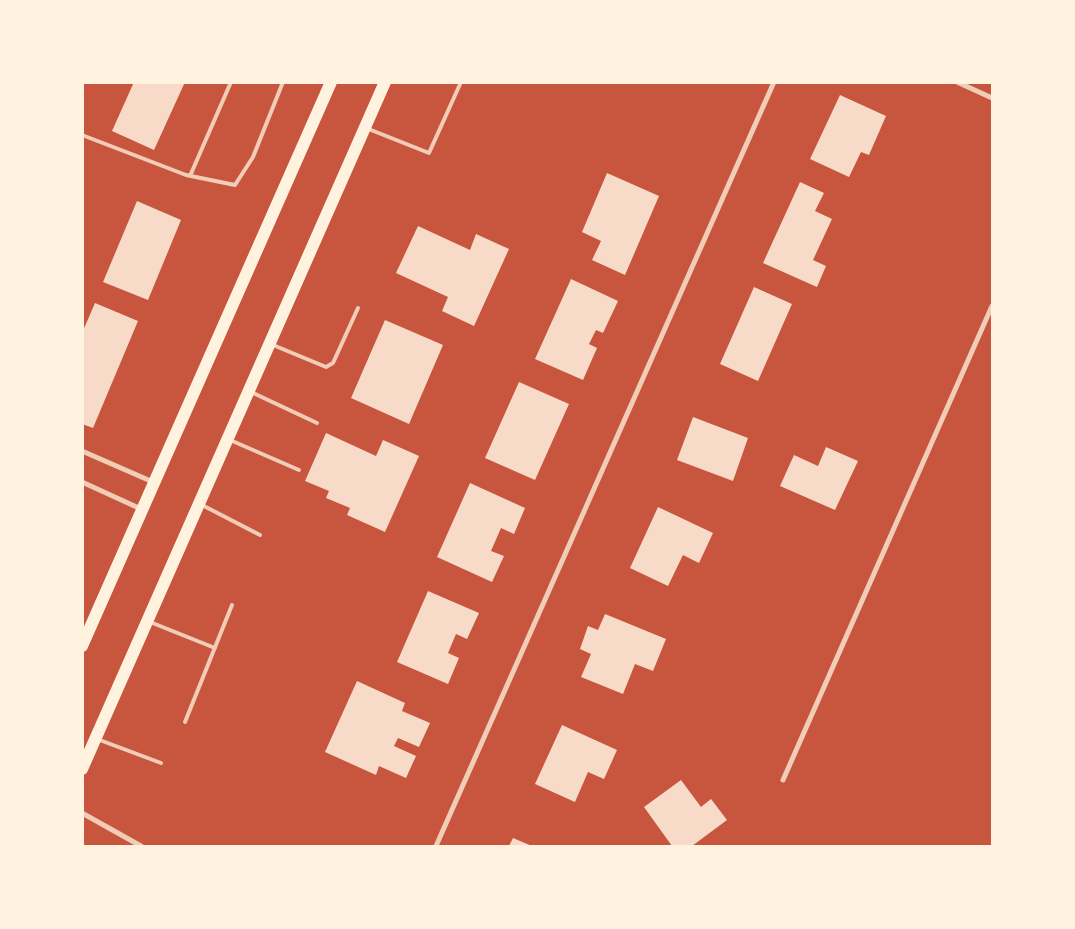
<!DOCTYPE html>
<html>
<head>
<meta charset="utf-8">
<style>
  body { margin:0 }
  #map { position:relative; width:1075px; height:929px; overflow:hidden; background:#c8553d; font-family:"Space Grotesk",sans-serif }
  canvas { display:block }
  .frame { position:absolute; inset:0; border:84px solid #fff3e0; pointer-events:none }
</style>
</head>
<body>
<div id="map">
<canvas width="1075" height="929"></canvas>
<div class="frame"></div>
</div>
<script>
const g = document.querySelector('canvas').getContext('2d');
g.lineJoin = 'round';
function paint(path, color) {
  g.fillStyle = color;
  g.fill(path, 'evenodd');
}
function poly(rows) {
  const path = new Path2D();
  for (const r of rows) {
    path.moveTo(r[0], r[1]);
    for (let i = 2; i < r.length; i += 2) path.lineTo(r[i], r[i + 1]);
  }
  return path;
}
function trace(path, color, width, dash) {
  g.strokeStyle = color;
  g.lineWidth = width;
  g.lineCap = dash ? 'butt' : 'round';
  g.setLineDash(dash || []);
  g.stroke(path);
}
paint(poly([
  [134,82,185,82,154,150,112,131],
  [840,95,886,116,869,155,861,152,849,177,810,159],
  [607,173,659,196,625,275,592,260,601,241,582,232],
  [800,182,824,193,815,211,832,219,813,260,826,266,817,287,763,263],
  [137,201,181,220,148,300,103,282],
  [418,226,470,250,476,234,509,249,474,326,442,311,448,297,396,273],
  [571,279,618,301,603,333,596,330,589,344,597,348,583,380,535,359],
  [754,287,792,304,758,381,720,364],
  [95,303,138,321,93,428,82,424,82,333],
  [385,320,443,345,409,424,351,398],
  [519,382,569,404,535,480,485,458],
  [693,417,748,438,733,481,677,460],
  [326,433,376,456,383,440,419,456,385,532,347,515,350,508,326,498,329,491,305,481],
  [826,447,858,461,835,510,780,486,794,455,818,466],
  [470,483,525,508,514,534,501,528,491,551,504,556,492,582,437,557],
  [658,507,713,533,699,563,683,555,668,586,630,568],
  [428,591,479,613,467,639,456,634,448,653,459,658,448,684,397,662],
  [605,614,666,639,653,671,635,664,623,694,581,677,591,654,580,649,588,626,598,630],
  [357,681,405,703,402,711,430,723,419,747,398,738,394,746,416,756,406,778,379,766,376,775,325,752],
  [562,725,617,750,604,779,588,772,575,802,535,784],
  [681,780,701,807,711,799,727,820,692,846,672,846,644,807],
  [513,838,532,846,509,846]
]), '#f7dbc8');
trace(poly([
  [366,128,429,153,461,82],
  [82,135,186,175,235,185,253,157,283,82],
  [190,176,231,82],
  [273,345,326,367,333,363,358,308],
  [251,392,317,423],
  [230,440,299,470],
  [202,505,260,535],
  [150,622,215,648],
  [185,722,232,605],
  [97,739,161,763]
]), '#f1ccb7', 4);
trace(poly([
  [957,82,992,98],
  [82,451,153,482],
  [82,482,141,509],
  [783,780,992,306],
  [82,813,141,846],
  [436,846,774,82]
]), '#f1ccb7', 5);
trace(poly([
  [82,646,331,82],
  [82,769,385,82]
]), '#fff3e0', 12);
</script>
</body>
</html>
